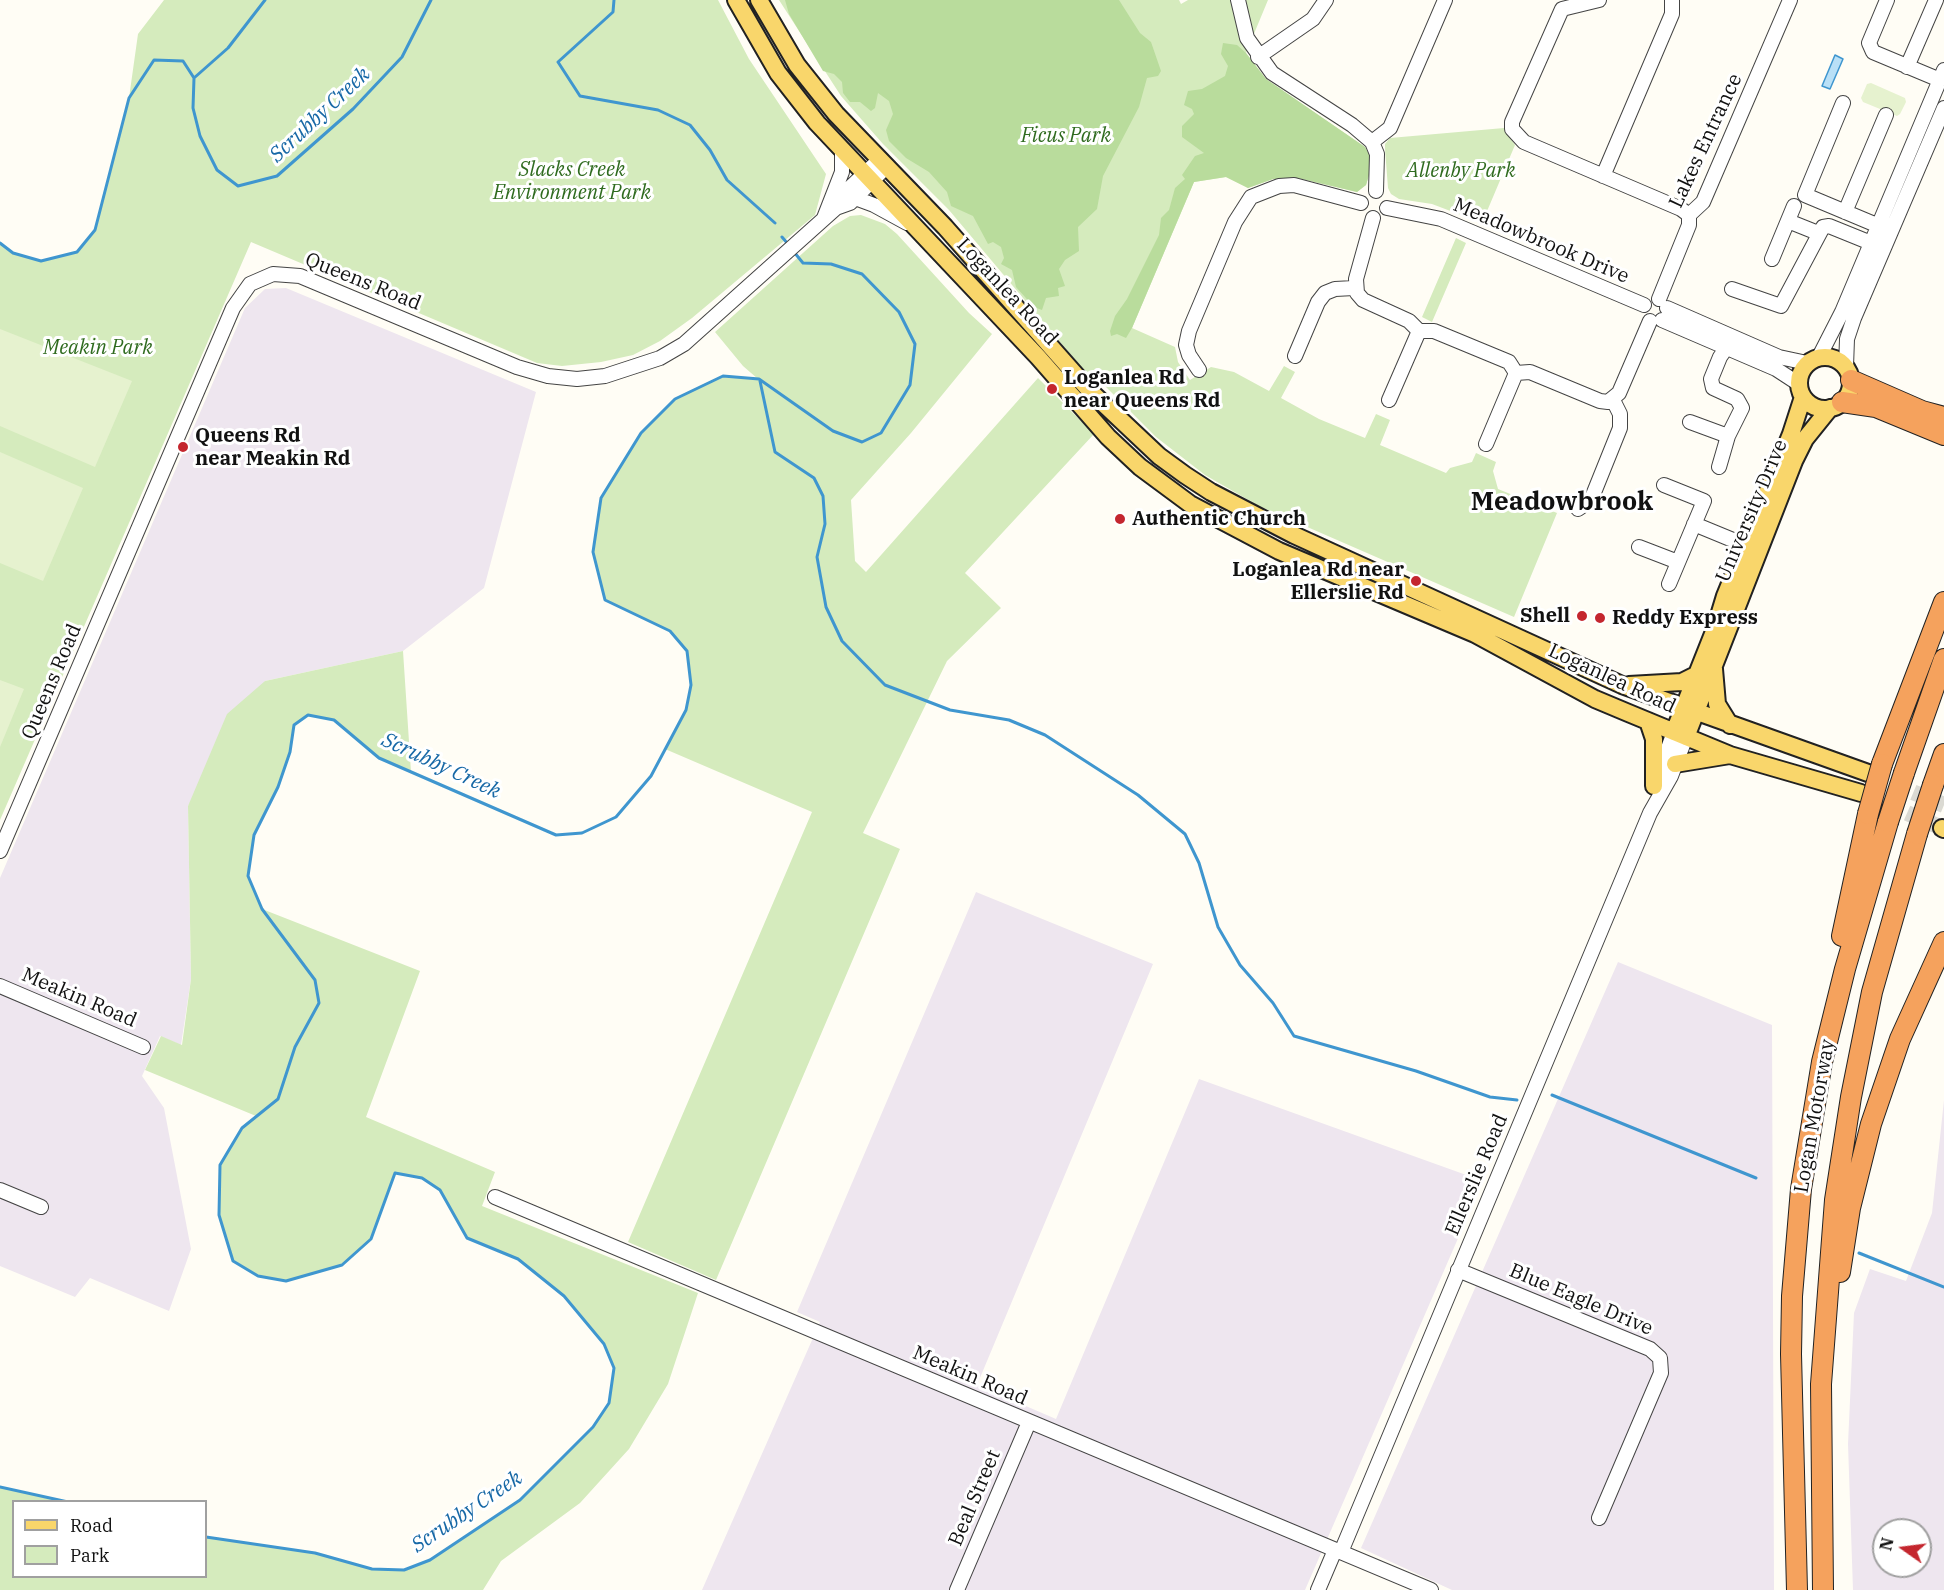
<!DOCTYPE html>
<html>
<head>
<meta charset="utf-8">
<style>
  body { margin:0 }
  #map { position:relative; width:1944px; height:1590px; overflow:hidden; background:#fffdf5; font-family:"IBM Plex Serif",serif }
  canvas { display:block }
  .legend { position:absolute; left:12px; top:1500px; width:195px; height:78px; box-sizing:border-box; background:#fff; border:2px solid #a0a0a0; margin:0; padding:8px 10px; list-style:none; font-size:18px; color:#111 }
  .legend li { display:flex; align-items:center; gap:12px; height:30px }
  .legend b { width:30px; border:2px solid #a0a0a0 }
  .north { position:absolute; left:1872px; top:1518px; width:60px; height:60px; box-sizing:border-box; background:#fff; border:2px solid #a0a0a0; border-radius:50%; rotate:284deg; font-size:16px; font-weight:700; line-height:24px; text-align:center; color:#111 }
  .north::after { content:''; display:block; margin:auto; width:21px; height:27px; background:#c4262e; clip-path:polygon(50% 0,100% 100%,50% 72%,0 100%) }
</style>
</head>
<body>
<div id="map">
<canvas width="1944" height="1590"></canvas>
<ul class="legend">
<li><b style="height:8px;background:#f9d66b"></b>Road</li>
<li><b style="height:16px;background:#d5ebbd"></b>Park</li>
</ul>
<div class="north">N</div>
</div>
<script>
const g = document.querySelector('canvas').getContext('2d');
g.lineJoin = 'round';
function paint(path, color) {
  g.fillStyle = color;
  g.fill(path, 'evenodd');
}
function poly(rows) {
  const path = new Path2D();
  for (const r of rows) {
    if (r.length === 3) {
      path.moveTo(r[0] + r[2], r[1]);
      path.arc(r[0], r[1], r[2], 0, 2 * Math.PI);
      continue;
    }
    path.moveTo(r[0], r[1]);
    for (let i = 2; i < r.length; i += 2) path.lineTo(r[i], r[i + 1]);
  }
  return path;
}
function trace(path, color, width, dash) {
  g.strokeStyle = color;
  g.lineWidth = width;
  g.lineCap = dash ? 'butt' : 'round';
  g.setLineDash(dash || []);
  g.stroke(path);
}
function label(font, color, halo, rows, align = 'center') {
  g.font = font + ' "IBM Plex Serif",serif';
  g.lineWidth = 6;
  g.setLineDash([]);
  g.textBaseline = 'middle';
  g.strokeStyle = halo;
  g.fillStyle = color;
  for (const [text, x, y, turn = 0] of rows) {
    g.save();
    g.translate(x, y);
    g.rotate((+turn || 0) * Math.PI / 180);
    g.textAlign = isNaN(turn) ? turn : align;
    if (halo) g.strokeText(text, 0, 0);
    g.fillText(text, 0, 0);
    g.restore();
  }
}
paint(poly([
  [286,288,536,392,484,588,403,651,265,681,188,806,191,979,181,1045,160,1036,142,1076,164,1108,191,1249,169,1311,90,1278,75,1297,0,1266,0,878,245,308,265,289],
  [976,892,1153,964,977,1385,1056,1419,1199,1079,1483,1181,1305,1590,702,1590,820,1322,797,1312],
  [1618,962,1772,1025,1774,1590,1452,1590,1361,1548],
  [1944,1100,1944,1590,1853,1590,1848,1444,1854,1313,1870,1269,1906,1281,1932,1213],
  [1884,1530,1920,1530,1920,1566,1884,1566]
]), '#eee6ef');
paint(poly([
  [164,0,718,0,749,59,826,174,815,215,692,318,660,341,633,355,601,362,562,366,537,363,251,242,0,820,0,243,13,253,41,261,77,252,95,230,129,98,138,34],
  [779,0,1179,0,1181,4,1188,0,1268,0,1246,53,1266,79,1365,147,1369,154,1369,175,1366,185,1357,192,1298,178,1273,179,1248,188,1226,177,1194,182,1132,328,1175,347,1178,362,1190,380,1211,367,1234,372,1269,391,1284,366,1295,372,1281,398,1319,419,1365,438,1376,414,1390,420,1380,445,1446,473,1450,468,1472,462,1476,453,1496,462,1493,471,1498,489,1557,513,1514,617,1259,506,1205,475,1156,437,1099,380,1092,380,949,210,883,144,841,96],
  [1504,128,1515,145,1482,223,1432,204,1399,199,1391,194,1388,188,1385,149,1385,144,1390,138],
  [861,215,885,224,897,234,969,313,992,334,911,433,851,500,855,561,866,572,1038,378,1094,434,965,573,1001,608,947,661,863,833,900,849,716,1280,628,1242,812,812,665,749,686,710,691,685,687,651,669,631,605,600,593,552,601,498,641,433,675,399,704,384,723,376,758,379,743,366,715,332,833,226,850,216],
  [1456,238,1466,243,1432,322,1422,317],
  [403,651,411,772,379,758,334,720,308,715,294,725,290,752,278,787,254,835,248,876,262,909,420,971,366,1117,495,1172,482,1206,698,1293,668,1384,629,1449,580,1503,501,1561,483,1590,0,1590,0,1487,68,1501,14,1502,14,1576,206,1576,206,1537,315,1553,372,1569,404,1570,430,1560,520,1500,593,1427,609,1403,614,1368,604,1344,564,1296,518,1259,467,1238,440,1190,422,1178,395,1173,371,1239,342,1265,286,1281,258,1276,233,1261,219,1215,220,1165,242,1128,256,1116,145,1070,161,1036,182,1045,191,979,188,806,227,714,265,681]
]), '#d5ebbd');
paint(poly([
  [785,0,1119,0,1140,33,1151,42,1161,71,1158,76,1147,78,1139,107,1103,176,1097,209,1078,227,1079,251,1065,260,1059,269,1065,286,1058,288,1059,296,1046,298,1042,310,1034,307,1016,287,1012,270,1001,264,1004,258,1001,247,993,242,988,244,973,216,951,206,947,192,929,172,906,158,889,141,886,130,893,114,889,101,878,93,875,108,871,111,860,102,850,102,843,93,842,82,834,74,823,71,789,14],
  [1223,43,1237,45,1246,53,1266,79,1365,147,1369,154,1369,175,1366,185,1357,192,1298,178,1273,179,1248,188,1226,177,1194,182,1132,328,1126,338,1117,334,1111,336,1110,331,1115,316,1127,299,1159,235,1161,218,1169,210,1175,188,1185,179,1182,175,1195,156,1204,153,1182,137,1182,126,1194,114,1192,109,1184,105,1188,91,1202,89,1225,76,1228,66,1221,54]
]), '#b9dc9c');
paint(poly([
  [1871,83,1905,98,1906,102,1900,114,1897,116,1863,102,1861,98,1867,84],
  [0,329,132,381,95,467,0,426],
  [0,452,83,488,43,581,0,563],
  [0,680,24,689,0,747]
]), '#e6f2cf');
const water = poly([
  [1835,55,1843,59,1830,89,1822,86,1835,55]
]);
paint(water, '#b9e0f7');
trace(water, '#3f96cf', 1.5);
trace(poly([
  [614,0,613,12,558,62,580,96,658,110,690,125,710,150,727,180,775,223],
  [194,78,228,48,265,0],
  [782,237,788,244],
  [0,243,13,253,41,261,77,252,95,230,129,98,154,60,183,61,194,78,193,108,200,136,217,170,238,186,277,176,353,109,402,57,431,0],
  [760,381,775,452,814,478,823,496,825,524,817,557,826,607,842,641,885,685,950,710,1009,720,1045,735,1138,795,1185,834,1199,863,1218,927,1240,965,1273,1003,1294,1036,1416,1071,1490,1097,1517,1100],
  [1552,1095,1756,1178],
  [1859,1253,1944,1287],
  [0,1487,68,1502],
  [206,1537,315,1553,372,1569,404,1570,430,1560,520,1500,593,1427,609,1403,614,1368,604,1344,564,1296,518,1259,467,1238,440,1190,422,1178,395,1173,371,1239,342,1265,286,1281,258,1276,233,1261,219,1215,220,1165,242,1128,278,1099,295,1047,319,1003,315,980,262,909,248,876,254,835,278,787,290,752,294,725,308,715,334,720,379,758,556,835,582,833,616,817,651,776,686,710,691,685,687,651,670,631,605,600,593,552,601,498,641,433,675,399,723,376,759,379,833,431,862,442,881,433,910,385,915,344,899,312,862,274,831,264,803,263,794,252]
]), '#3f96cf', 3);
trace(poly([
  [1869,774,1944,805],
  [1863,794,1942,828]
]), '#dbdad3', 16, [16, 8]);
const minor = poly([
  [1238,0,1247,38,1272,73,1352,125,1372,142,1377,154,1376,191],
  [1599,0,1562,9,1512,122,1512,129,1524,142,1681,209,1689,215],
  [1887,0,1869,43,1873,52,1940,80],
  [1258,57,1313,19,1326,0],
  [1907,67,1936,0],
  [1843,103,1805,195,1879,226],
  [1372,142,1390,128,1445,0],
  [1603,176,1672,14,1672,0],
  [855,198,874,205,907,223],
  [836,208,842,195,880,159],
  [1387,208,1441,219,1644,305],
  [1845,212,1886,115],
  [824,218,842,172,842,150],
  [1373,218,1356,279,1357,293,1363,300,1409,321,1419,331,1434,331,1509,362,1516,373,1530,372,1600,401,1608,402,1619,393,1650,321],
  [1788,221,1818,233],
  [1772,259,1794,206],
  [1732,289,1781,306,1823,227,1829,226,1871,243],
  [1659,299,1689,225,1689,215,1703,202,1790,0],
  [1667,308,1779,357,1807,363],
  [1662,320,1776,369,1799,384],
  [1295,356,1318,302,1325,293,1335,289,1354,288],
  [1819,357,1842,312,1944,70],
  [1846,367,1847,339,1854,318,1944,108],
  [1199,370,1189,355,1186,345,1189,331,1235,222,1251,197,1279,186,1294,185,1361,203],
  [1389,400,1419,331],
  [1690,422,1728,436],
  [1486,444,1516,373],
  [1719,467,1728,436,1742,408,1737,399,1713,388,1711,379,1720,357,1727,347,1738,340],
  [1664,485,1704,501,1669,584],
  [1578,509,1591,500,1620,428,1620,414,1613,400],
  [1694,524,1745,545],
  [1639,547,1678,562],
  [1657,779,1674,732],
  [0,851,233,308,250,284,273,274,300,276,517,367,548,376,577,379,605,376,660,358,684,344,836,208,850,203,887,166],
  [0,986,143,1047],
  [0,1190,41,1207],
  [495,1197,1431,1590],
  [1458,1270,1650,1349,1660,1358,1661,1373,1599,1518],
  [1341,1552,1650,813,1671,776,1686,737],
  [957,1590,1029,1422],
  [1318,1590,1335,1550]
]);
const major = poly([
  [736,0,778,73,817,123,1038,357,1108,437,1140,467,1190,504,1279,551,1475,634,1595,699,1626,712,1730,755,1861,793],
  [759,0,797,65,836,114,945,227,1090,391,1159,456,1185,475,1211,492,1294,535,1622,685,1868,773],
  [1825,383,26],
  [1714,669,1717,704,1730,725],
  [1629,685,1682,682,1698,674],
  [1648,721,1654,739,1654,786],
  [1674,732,1715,629,1725,596,1791,434,1803,397],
  [1686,737,1794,461,1805,439,1830,408],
  [1675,764,1730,755],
  [1942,828,1944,829]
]);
const highway = poly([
  [1851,380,1922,411,1944,417],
  [1842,402,1876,407,1944,435],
  [1882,764,1944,602],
  [1904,773,1944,659],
  [1933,785,1944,754],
  [1842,936,1868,814],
  [1840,1272,1850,1208,1871,1124,1900,1039,1944,942],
  [1797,1590,1791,1354,1792,1296,1801,1189,1822,1062,1845,969,1888,822],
  [1823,1590,1821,1384,1835,1200,1851,1097,1872,992,1917,834]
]);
trace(minor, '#444', 16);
trace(major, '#222', 20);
trace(highway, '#222', 22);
trace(minor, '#fff', 14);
trace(major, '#f9d66b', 16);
trace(highway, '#f5a25d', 20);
const highwayBridge = poly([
  [1868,814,1882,764],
  [1888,822,1904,773],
  [1917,834,1933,785]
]);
trace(highwayBridge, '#222', 22, []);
trace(highwayBridge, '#f5a25d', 20);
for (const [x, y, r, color] of [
  [1052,389,6,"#c4262e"],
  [183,447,6,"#c4262e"],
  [1120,519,6,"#c4262e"],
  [1416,581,6,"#c4262e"],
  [1582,616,6,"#c4262e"],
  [1600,618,6,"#c4262e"]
]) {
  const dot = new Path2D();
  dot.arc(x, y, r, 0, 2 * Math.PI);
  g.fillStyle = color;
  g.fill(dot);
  trace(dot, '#fff', 2);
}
label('italic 20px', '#2f6b1f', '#fff', [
  ["Ficus Park",1066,136],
  ["Slacks Creek",572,170],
  ["Environment Park",572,193],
  ["Allenby Park",1461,171],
  ["Meakin Park",98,348]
]);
label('20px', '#111', '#fff', [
  ["Lakes Entrance",1706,141,-65],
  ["Meadowbrook Drive",1541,241,23],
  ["Queens Road",363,282,22],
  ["Loganlea Road",1007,292,47],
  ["University Drive",1752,511,-67],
  ["Loganlea Road",1612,679,25],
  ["Queens Road",52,682,-67],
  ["Meakin Road",79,998,23],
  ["Logan Motorway",1815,1116,-80],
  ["Ellerslie Road",1477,1175,-67],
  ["Blue Eagle Drive",1581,1300,23],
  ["Meakin Road",970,1376,23],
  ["Beal Street",975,1498,-67]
]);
label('bold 20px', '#111', '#fff', [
  ["Loganlea Rd",1064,378],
  ["near Queens Rd",1064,401],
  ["Queens Rd",195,436],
  ["near Meakin Rd",195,459],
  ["Authentic Church",1132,519],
  ["Loganlea Rd near",1404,570,"right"],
  ["Ellerslie Rd",1404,593,"right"],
  ["Shell",1570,616,"right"],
  ["Reddy Express",1612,618]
], 'left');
label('italic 21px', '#1768a6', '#fff', [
  ["Scrubby Creek",320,115,-43],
  ["Scrubby Creek",441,766,25],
  ["Scrubby Creek",467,1512,-34]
]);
label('bold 26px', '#111', '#fff', [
  ["Meadowbrook",1562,502]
]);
</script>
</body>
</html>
